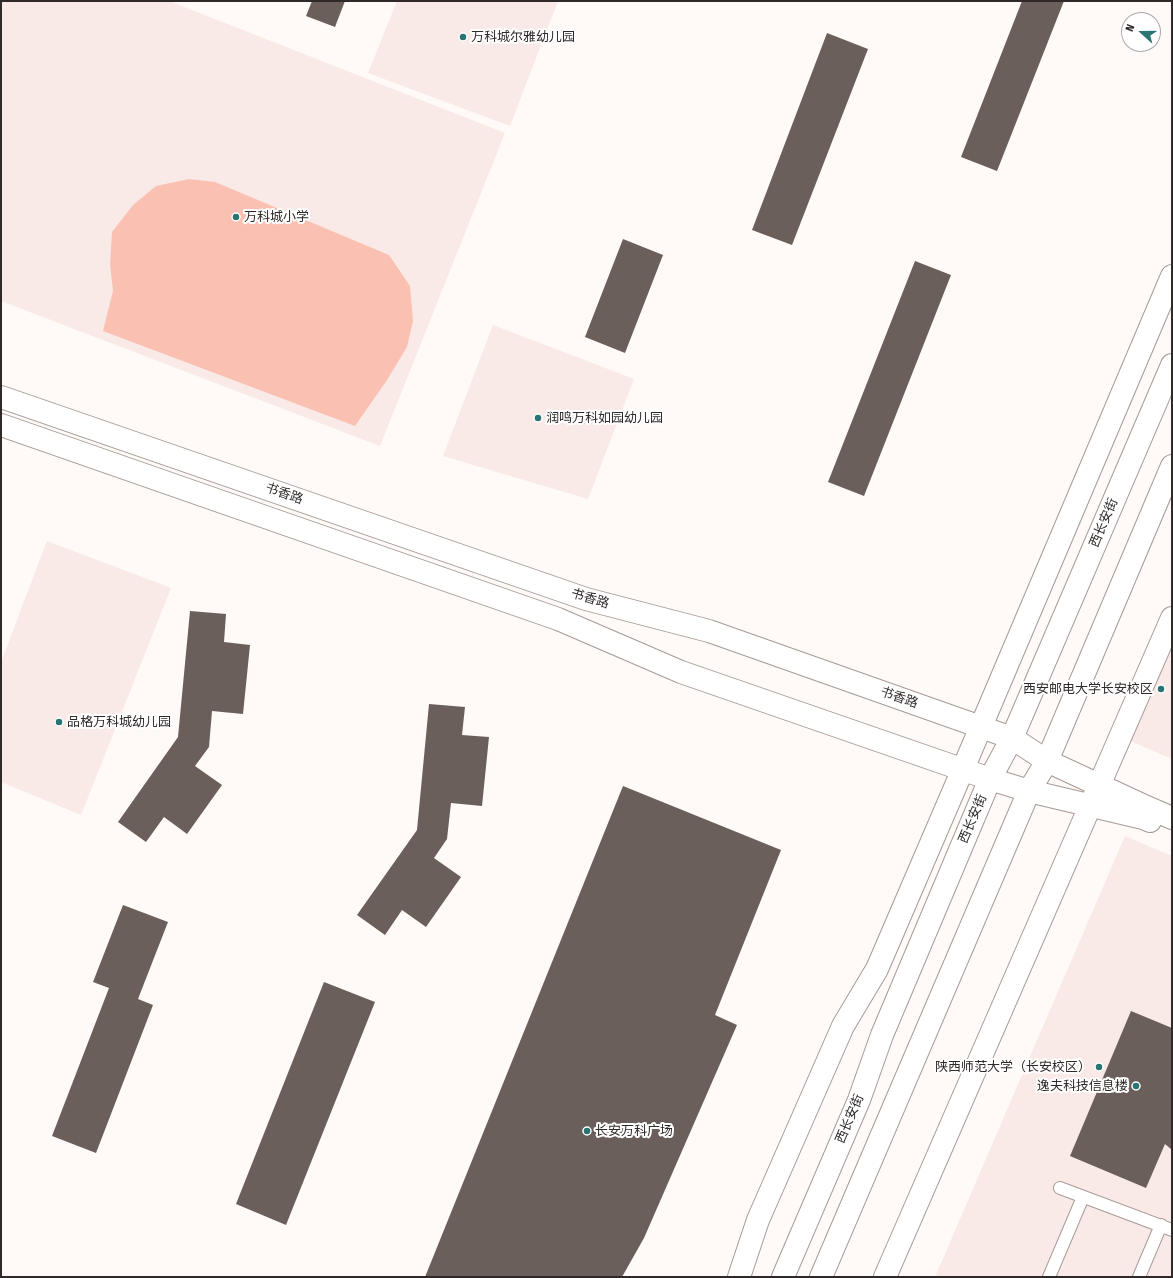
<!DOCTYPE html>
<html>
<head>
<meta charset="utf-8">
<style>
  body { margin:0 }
  #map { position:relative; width:1173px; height:1278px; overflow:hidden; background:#fff9f7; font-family:"Fira Sans Condensed",sans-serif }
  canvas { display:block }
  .frame { position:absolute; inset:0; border:2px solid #2f2a29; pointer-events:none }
  .north { position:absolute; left:1121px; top:12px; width:40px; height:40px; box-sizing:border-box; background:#fff; border:1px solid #acaaa9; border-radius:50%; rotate:291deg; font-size:11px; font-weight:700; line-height:16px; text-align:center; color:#2f2a29 }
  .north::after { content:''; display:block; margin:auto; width:14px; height:18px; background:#2a7474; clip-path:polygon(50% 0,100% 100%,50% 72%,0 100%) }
</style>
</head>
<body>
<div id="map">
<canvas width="1173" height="1278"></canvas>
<div class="frame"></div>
<div class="north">N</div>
</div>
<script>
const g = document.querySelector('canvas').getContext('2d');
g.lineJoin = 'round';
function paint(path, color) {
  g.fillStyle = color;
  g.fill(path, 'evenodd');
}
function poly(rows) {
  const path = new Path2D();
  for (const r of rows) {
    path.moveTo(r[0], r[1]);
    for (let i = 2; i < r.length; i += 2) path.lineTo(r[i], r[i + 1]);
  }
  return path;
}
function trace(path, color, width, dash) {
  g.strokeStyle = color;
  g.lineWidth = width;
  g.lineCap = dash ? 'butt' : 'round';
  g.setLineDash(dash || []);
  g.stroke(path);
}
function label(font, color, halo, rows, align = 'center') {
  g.font = font + ' "Fira Sans Condensed","Noto Sans SC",sans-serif';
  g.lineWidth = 4;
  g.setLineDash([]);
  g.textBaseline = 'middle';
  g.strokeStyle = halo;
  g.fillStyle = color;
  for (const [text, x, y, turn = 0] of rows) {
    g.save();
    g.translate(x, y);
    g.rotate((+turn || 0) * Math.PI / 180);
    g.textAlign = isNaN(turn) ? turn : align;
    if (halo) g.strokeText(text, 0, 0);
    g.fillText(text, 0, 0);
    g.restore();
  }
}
paint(poly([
  [1,1,169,1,505,133,380,446,1,301],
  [397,1,558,1,510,126,368,73],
  [493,325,634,379,588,499,443,456],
  [47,541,171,588,81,815,1,782,1,662],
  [1172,639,1172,759,1128,740],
  [1125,836,1172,856,1172,1277,935,1277]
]), '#f9eae7');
paint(poly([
  [189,179,215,182,389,255,410,286,413,321,407,347,387,380,355,426,103,331,113,291,110,264,112,232,133,205,156,186]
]), '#fac1b3');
paint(poly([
  [312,1,345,1,335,27,306,16],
  [1022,1,1064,1,997,171,961,157],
  [827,33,868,49,792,245,752,230],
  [623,239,663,255,625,353,585,337],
  [915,261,951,275,864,496,828,482],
  [190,611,226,614,224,642,250,645,243,714,212,711,209,747,195,766,222,785,187,834,164,817,146,842,118,822,178,737],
  [429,704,465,707,462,735,489,737,482,806,451,803,447,839,434,858,461,877,426,927,402,910,385,935,357,915,417,830],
  [623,786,781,850,715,1015,737,1025,644,1238,622,1277,425,1277],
  [123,905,168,922,138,999,153,1005,96,1153,52,1136,109,988,93,982],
  [324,982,375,1002,286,1225,236,1204],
  [1131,1011,1172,1028,1172,1150,1165,1144,1146,1188,1070,1156]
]), '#6b5f5c');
const lane = poly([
  [1060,1188,1172,1230],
  [1049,1277,1083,1197],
  [1139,1277,1161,1225]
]);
const secondary = poly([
  [1,397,586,599,709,631,1012,738,1047,761,1142,805,1172,818],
  [1,425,558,619,681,672,990,779,1029,791,1143,818,1150,821],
  [739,1277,758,1220,843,1026,877,969,963,769,1172,276],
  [885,1277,1172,618]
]);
const primary = poly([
  [783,1277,859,1100,882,1035,990,779,1012,738,1172,365],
  [821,1277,1029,791,1047,761,1172,466]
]);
trace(lane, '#a79a96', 14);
trace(secondary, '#a79a96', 24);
trace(primary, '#a79a96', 24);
trace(lane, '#fff', 12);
trace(secondary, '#fff', 22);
trace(primary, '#fff', 22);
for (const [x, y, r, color] of [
  [463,37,4,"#2a7474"],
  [236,217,4,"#2a7474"],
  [538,418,4,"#2a7474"],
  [1161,689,4,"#2a7474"],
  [59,722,4,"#2a7474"],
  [1099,1067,4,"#2a7474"],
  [1136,1086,4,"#2a7474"],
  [587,1131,4,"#2a7474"]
]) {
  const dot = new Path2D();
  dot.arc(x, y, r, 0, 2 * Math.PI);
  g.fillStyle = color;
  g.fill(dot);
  trace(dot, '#fff', 1.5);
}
label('13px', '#2f2a29', '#fff', [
  ["万科城尔雅幼儿园",471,37],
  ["万科城小学",244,217],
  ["润鸣万科如园幼儿园",546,418],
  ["西安邮电大学长安校区",1153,689,"right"],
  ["品格万科城幼儿园",67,722],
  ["陕西师范大学（长安校区）",1091,1067,"right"],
  ["逸夫科技信息楼",1128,1086,"right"],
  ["长安万科广场",595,1131]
], 'left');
label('13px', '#2f2a29', '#fff', [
  ["书香路",284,494,19],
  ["西长安街",1104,523,-67],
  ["书香路",590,599,17],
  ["书香路",899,698,19],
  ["西长安街",973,819,-67],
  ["西长安街",850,1119,-67]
]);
</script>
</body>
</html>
